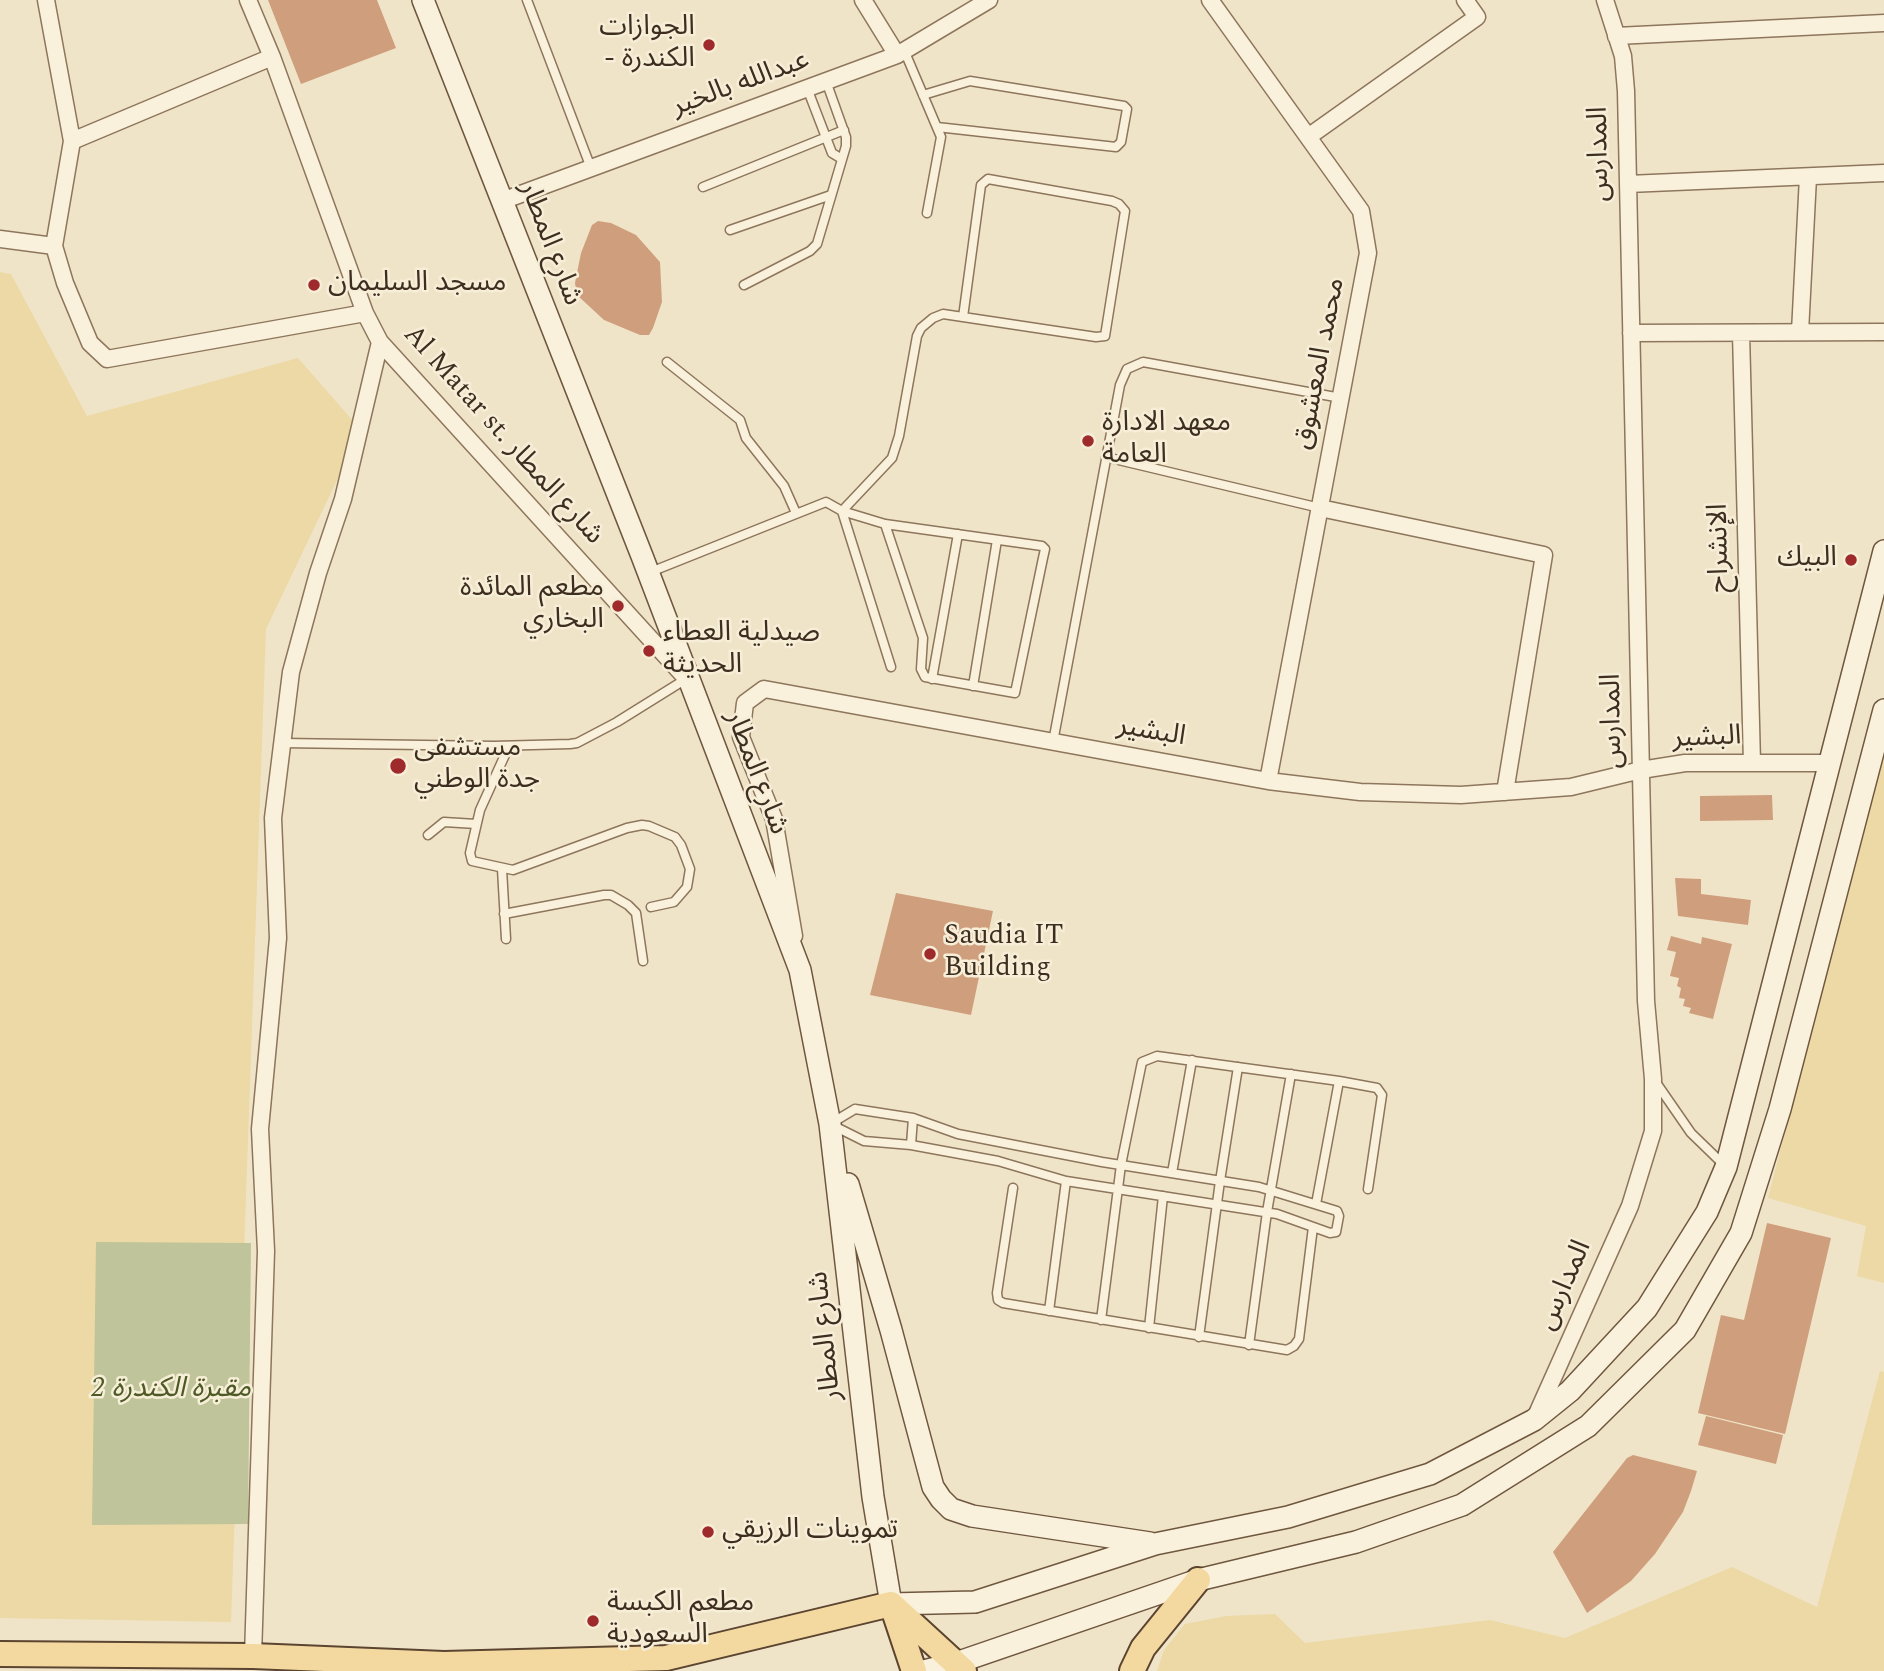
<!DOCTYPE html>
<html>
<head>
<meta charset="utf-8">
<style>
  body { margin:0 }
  canvas { display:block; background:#f0e4c8 }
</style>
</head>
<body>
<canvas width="1884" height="1671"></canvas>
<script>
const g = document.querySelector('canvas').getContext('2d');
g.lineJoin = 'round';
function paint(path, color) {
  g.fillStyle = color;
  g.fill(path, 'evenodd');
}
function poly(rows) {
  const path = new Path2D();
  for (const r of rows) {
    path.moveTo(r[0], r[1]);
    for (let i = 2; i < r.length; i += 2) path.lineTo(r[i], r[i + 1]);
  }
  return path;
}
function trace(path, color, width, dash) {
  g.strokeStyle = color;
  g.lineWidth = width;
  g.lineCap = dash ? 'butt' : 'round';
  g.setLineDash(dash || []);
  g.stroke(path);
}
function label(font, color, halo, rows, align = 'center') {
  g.font = font + ' Spectral,"Noto Sans Arabic",serif';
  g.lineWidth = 5;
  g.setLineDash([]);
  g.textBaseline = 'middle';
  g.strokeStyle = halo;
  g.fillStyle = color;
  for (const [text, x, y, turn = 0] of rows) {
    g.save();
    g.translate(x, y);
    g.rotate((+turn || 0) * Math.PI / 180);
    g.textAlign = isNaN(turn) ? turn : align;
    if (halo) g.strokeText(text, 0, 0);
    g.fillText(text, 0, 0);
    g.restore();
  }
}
paint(poly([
  [0,272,11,274,87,416,298,358,361,430,266,629,231,1622,0,1618],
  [1884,752,1884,1283,1857,1276,1866,1226,1768,1198],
  [1880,1371,1884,1372,1884,1671,1157,1671,1164,1650,1185,1624,1226,1616,1275,1614,1305,1643,1490,1620,1565,1638,1732,1567,1817,1607]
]), '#ecd9a5');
paint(poly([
  [96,1242,251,1243,248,1524,92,1525]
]), '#bfc49a');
paint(poly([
  [268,0,377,0,396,48,301,84],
  [598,221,611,223,636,235,660,262,662,302,653,328,649,335,640,335,604,320,577,295,575,283,581,253,592,225],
  [1772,795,1773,820,1700,821,1700,796],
  [1675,878,1701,879,1701,894,1751,900,1748,925,1678,916],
  [896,893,993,911,971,1015,870,995],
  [1671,936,1701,944,1702,937,1732,944,1713,1019,1689,1013,1691,1008,1683,1006,1685,999,1679,998,1681,988,1677,986,1679,978,1670,976,1676,952,1667,950],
  [1767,1223,1831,1238,1785,1434,1698,1413,1721,1315,1744,1320],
  [1706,1416,1783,1435,1776,1464,1698,1445],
  [1633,1455,1697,1471,1691,1491,1683,1512,1655,1554,1631,1581,1587,1613,1553,1552,1627,1458]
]), '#cf9f7d');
const service = poly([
  [527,0,591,168],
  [904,50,941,137,927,213],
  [807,88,832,153,842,159],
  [923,95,970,81,1124,106,1127,109,1121,142,1116,147,937,127],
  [703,187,844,130],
  [730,230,831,195],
  [744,285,810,251,817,244,846,146,846,137,826,81],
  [667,362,740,420,746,438,784,486,796,513],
  [1106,457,1320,508],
  [648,573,826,502,842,511,885,524,1042,546,1045,549,1043,558,1015,693,925,677,921,669,923,638,885,524],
  [891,667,842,511,892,458,899,436,917,336,921,328,933,318,943,314,1096,337,1105,336,1125,211,1119,204,1112,201,988,179,981,185,963,317],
  [932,679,958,534],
  [973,686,997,540],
  [1053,742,1120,385,1127,369,1143,362,1341,398],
  [282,743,494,746,570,744,577,743,617,722,686,679],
  [509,746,480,810,470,853,472,861,513,870,627,828,642,825,649,826,675,837,681,845,690,869,687,887,674,902,651,907],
  [428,835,444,822,476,824],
  [502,869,506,939],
  [504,914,604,895,611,895,628,905,636,913,643,961],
  [1655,1081,1691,1133,1724,1165],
  [855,1109,913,1118,958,1134,1102,1162,1259,1187,1337,1211,1339,1216,1336,1232,1330,1233,1277,1214,1066,1181,998,1161,911,1145,864,1141,830,1124,855,1109],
  [911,1145,913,1118],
  [1172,1173,1192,1060],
  [1013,1188,997,1293,998,1300,1003,1303,1287,1350,1294,1346,1299,1339,1313,1227],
  [1316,1204,1339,1081,1377,1088,1382,1095,1368,1189],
  [1049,1311,1066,1181],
  [1101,1320,1121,1165,1142,1062,1157,1056,1339,1081],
  [1149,1328,1163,1196],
  [1199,1337,1220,1181,1238,1067],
  [1249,1345,1267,1212,1291,1074]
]);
const minor = poly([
  [46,0,72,141,54,246],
  [248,0,272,57,365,313,380,342,686,678],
  [863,0,897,55],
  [1210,0,1361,211,1368,253,1268,781],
  [1616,36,1884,23],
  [1308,137,1477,17,1465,0],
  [72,141,272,57],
  [1628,184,1884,173],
  [502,201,897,55,989,0],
  [0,239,54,246,65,283,90,343,107,359,365,313],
  [1800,332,1808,177],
  [1631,333,1884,332],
  [1741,333,1752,763],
  [1320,508,1544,555,1505,792],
  [794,936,774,819,741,737,745,703,764,689,1268,781,1360,792,1461,795,1571,787,1641,770,1685,763,1830,763],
  [1536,1416,1630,1206,1653,1131,1653,1079,1646,1001,1626,91,1623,56,1605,0],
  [253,1656,266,1251,260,1129,278,938,273,818,291,672,318,573,343,499,380,342]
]);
const secondary = poly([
  [423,0,642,556,800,970,830,1124,873,1497,891,1604,975,1602,1155,1544,1288,1517,1430,1474,1534,1420,1570,1391,1647,1308,1707,1212,1726,1167,1884,551],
  [848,1184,891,1330,933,1487,941,1499,951,1509,972,1516,1150,1543],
  [924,1671,956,1663,1198,1580,1356,1542,1462,1505,1588,1426,1685,1330,1741,1233,1780,1109,1884,710]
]);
const primary = poly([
  [891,1604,964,1671],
  [893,1608,914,1671],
  [0,1654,253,1656,444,1664,666,1658,891,1604],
  [1132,1671,1143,1648,1198,1580]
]);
trace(service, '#8d765c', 11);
trace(minor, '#8d765c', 19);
trace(secondary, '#6f573f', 24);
trace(primary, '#5b4430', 28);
trace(service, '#faf1dc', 8);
trace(minor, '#faf1dc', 16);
trace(secondary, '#faf1dc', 21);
trace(primary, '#f3d9a0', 24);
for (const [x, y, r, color] of [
  [709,45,7,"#9e2a2b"],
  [314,285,7,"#9e2a2b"],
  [1088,441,7,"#9e2a2b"],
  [1851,560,7,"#9e2a2b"],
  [618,606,7,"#9e2a2b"],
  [649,651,7,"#9e2a2b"],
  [398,766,9,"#9e2a2b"],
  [930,954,7,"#9e2a2b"],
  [708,1532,7,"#9e2a2b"],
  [593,1621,7,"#9e2a2b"]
]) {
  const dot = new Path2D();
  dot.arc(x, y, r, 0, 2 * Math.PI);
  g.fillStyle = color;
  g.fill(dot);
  trace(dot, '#f7eed8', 2.5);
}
label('28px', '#3d2e20', '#f7eed8', [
  ["الجوازات",695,29,"right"],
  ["- الكندرة",695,61,"right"],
  ["مسجد السليمان",328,285],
  ["معهد الادارة",1102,425],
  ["العامة",1102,457],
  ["البيك",1837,560,"right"],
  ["مطعم المائدة",604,590,"right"],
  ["البخاري",604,622,"right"],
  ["صيدلية العطاء",663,635],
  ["الحديثة",663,667],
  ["مستشفى",414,750],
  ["جدة الوطني",414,782],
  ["Saudia IT",944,938],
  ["Building",944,970],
  ["تموينات الرزيقي",722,1532],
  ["مطعم الكبسة",607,1605],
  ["السعودية",607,1637]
], 'left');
label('28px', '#3d2e20', '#f7eed8', [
  ["عبدالله بالخير",741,85,-20],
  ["المدارس",1601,154,-91],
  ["شارع المطار",549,244,69],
  ["محمد المعشوق",1321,364,-79],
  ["Al Matar st. شارع المطار",502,436,48],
  ["الإنشراح",1721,548,-91],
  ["المدارس",1614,721,-91],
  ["البشير",1151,733,10],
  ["البشير",1707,739,-2],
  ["شارع المطار",755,773,69],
  ["المدارس",1566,1286,-66],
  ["شارع المطار",827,1336,-96]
]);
label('italic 28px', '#4d5a26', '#f7eed8', [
  ["مقبرة الكندرة 2",171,1391]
]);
</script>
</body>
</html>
